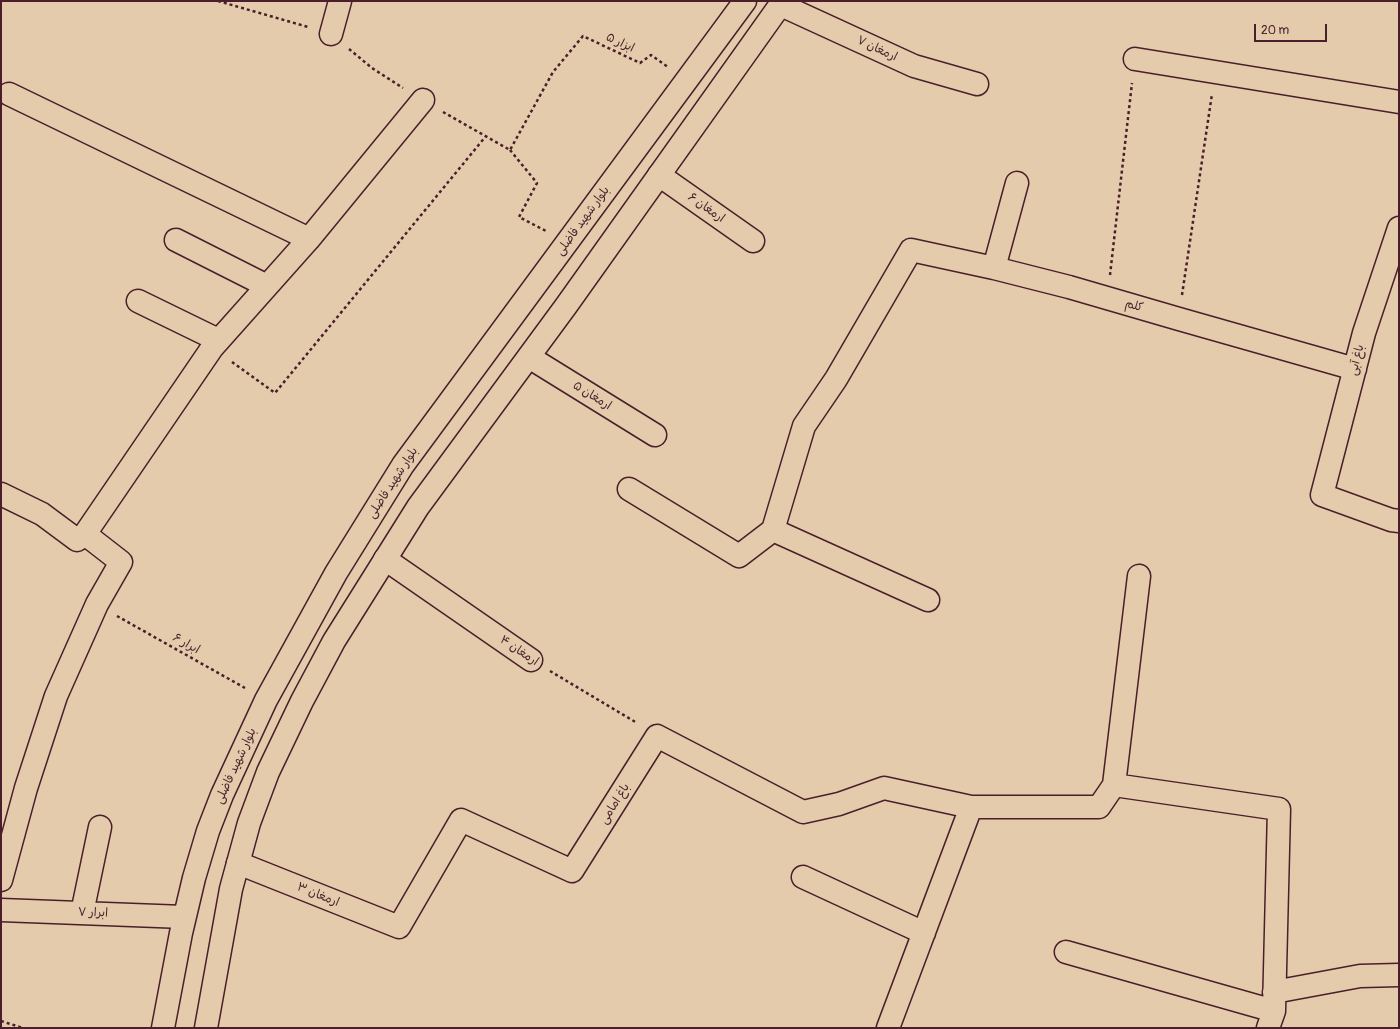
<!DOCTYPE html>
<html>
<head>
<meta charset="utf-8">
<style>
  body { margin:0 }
  #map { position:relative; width:1400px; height:1029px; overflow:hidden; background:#e3cbac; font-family:Pangolin,sans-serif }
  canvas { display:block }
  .frame { position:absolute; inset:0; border:2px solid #4a1f2b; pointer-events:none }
  .scale { position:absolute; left:1254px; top:24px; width:73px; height:18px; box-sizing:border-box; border:2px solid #4a1f2b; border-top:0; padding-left:5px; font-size:12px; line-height:14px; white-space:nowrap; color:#4a1f2b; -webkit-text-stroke:3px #e3cbac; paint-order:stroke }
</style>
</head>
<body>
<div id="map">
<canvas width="1400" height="1029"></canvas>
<div class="frame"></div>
<div class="scale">20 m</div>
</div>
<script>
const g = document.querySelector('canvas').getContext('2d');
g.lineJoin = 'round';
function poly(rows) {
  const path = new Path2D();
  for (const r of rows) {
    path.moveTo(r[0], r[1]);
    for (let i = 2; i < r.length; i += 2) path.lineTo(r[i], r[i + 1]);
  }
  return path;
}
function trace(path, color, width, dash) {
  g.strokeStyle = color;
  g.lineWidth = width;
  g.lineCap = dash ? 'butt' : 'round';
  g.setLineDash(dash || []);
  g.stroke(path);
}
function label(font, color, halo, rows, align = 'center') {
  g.font = font + ' Pangolin,"Playpen Sans Arabic",sans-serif';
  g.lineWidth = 3.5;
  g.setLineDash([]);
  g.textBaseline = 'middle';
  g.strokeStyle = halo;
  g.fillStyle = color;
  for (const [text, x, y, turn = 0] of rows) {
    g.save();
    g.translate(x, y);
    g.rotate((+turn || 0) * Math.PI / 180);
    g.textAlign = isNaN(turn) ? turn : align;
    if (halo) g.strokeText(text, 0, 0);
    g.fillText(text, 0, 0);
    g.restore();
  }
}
const street = poly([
  [781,5,914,66,977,84],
  [331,34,340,1],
  [1135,59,1399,102],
  [9,94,309,239],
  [659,175,753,241],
  [1399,228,1364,333,1322,495,1391,520,1399,521],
  [176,240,267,286],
  [994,268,1017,183],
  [138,301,218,340],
  [529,357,655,435],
  [629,489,739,556,773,530,804,426,836,379,911,250,994,268,1069,287,1179,319,1355,369],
  [1,494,42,514,77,540,85,534],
  [773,530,928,600],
  [385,559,531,660],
  [1114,785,1139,576],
  [971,807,1099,807,1114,785,1279,809,1274,1011,1268,1028],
  [238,863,399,927,461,820,572,871,657,736,803,812,839,804,884,788,971,807,888,1028],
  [803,877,924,933],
  [1,880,26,788,56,696,97,604,121,562,85,534,212,348,309,239,423,100],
  [1,910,184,917],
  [82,913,100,827],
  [1066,952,1274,1011],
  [1274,992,1360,976,1399,975]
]);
const secondary = poly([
  [163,1028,181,933,194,878,208,831,222,795,266,700,336,573,403,465,745,1],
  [206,1028,231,889,249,823,268,772,302,701,334,641,418,507,566,306,783,1]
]);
trace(street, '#4a1f2b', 25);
trace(secondary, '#4a1f2b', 25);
trace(poly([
  [218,1,308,27],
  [349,49,372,68,403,88],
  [443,112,510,150,553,72,583,36,640,63,651,55,668,67],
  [510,150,537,183,519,217,546,231],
  [1110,275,1132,83],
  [1182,295,1212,94],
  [232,362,275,393,486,136],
  [117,616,245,688],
  [550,671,637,723],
  [1,1021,23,1028]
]), '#4a1f2b', 2.5, [3, 3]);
trace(street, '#e3cbac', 22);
trace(secondary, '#e3cbac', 22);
label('12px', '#4a1f2b', '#e3cbac', [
  ["ابزار ۵",620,43,25],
  ["ارمغان ۷",877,49,25],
  ["ارمغان ۶",706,208,35],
  ["بلوار شهید فاضلی",583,221,-54],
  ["کلم",1134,306,16],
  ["باغ آبی",1357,360,-76],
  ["ارمغان ۵",592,396,32],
  ["بلوار شهید فاضلی",393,483,-57],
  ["ابرار ۶",186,644,30],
  ["ارمغان ۴",519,651,34],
  ["بلوار شهید فاضلی",236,766,-65],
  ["باغ امامی",615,804,-58],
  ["ارمغان ۳",318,895,22],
  ["ابرار ۷",93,913,2]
]);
</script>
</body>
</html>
